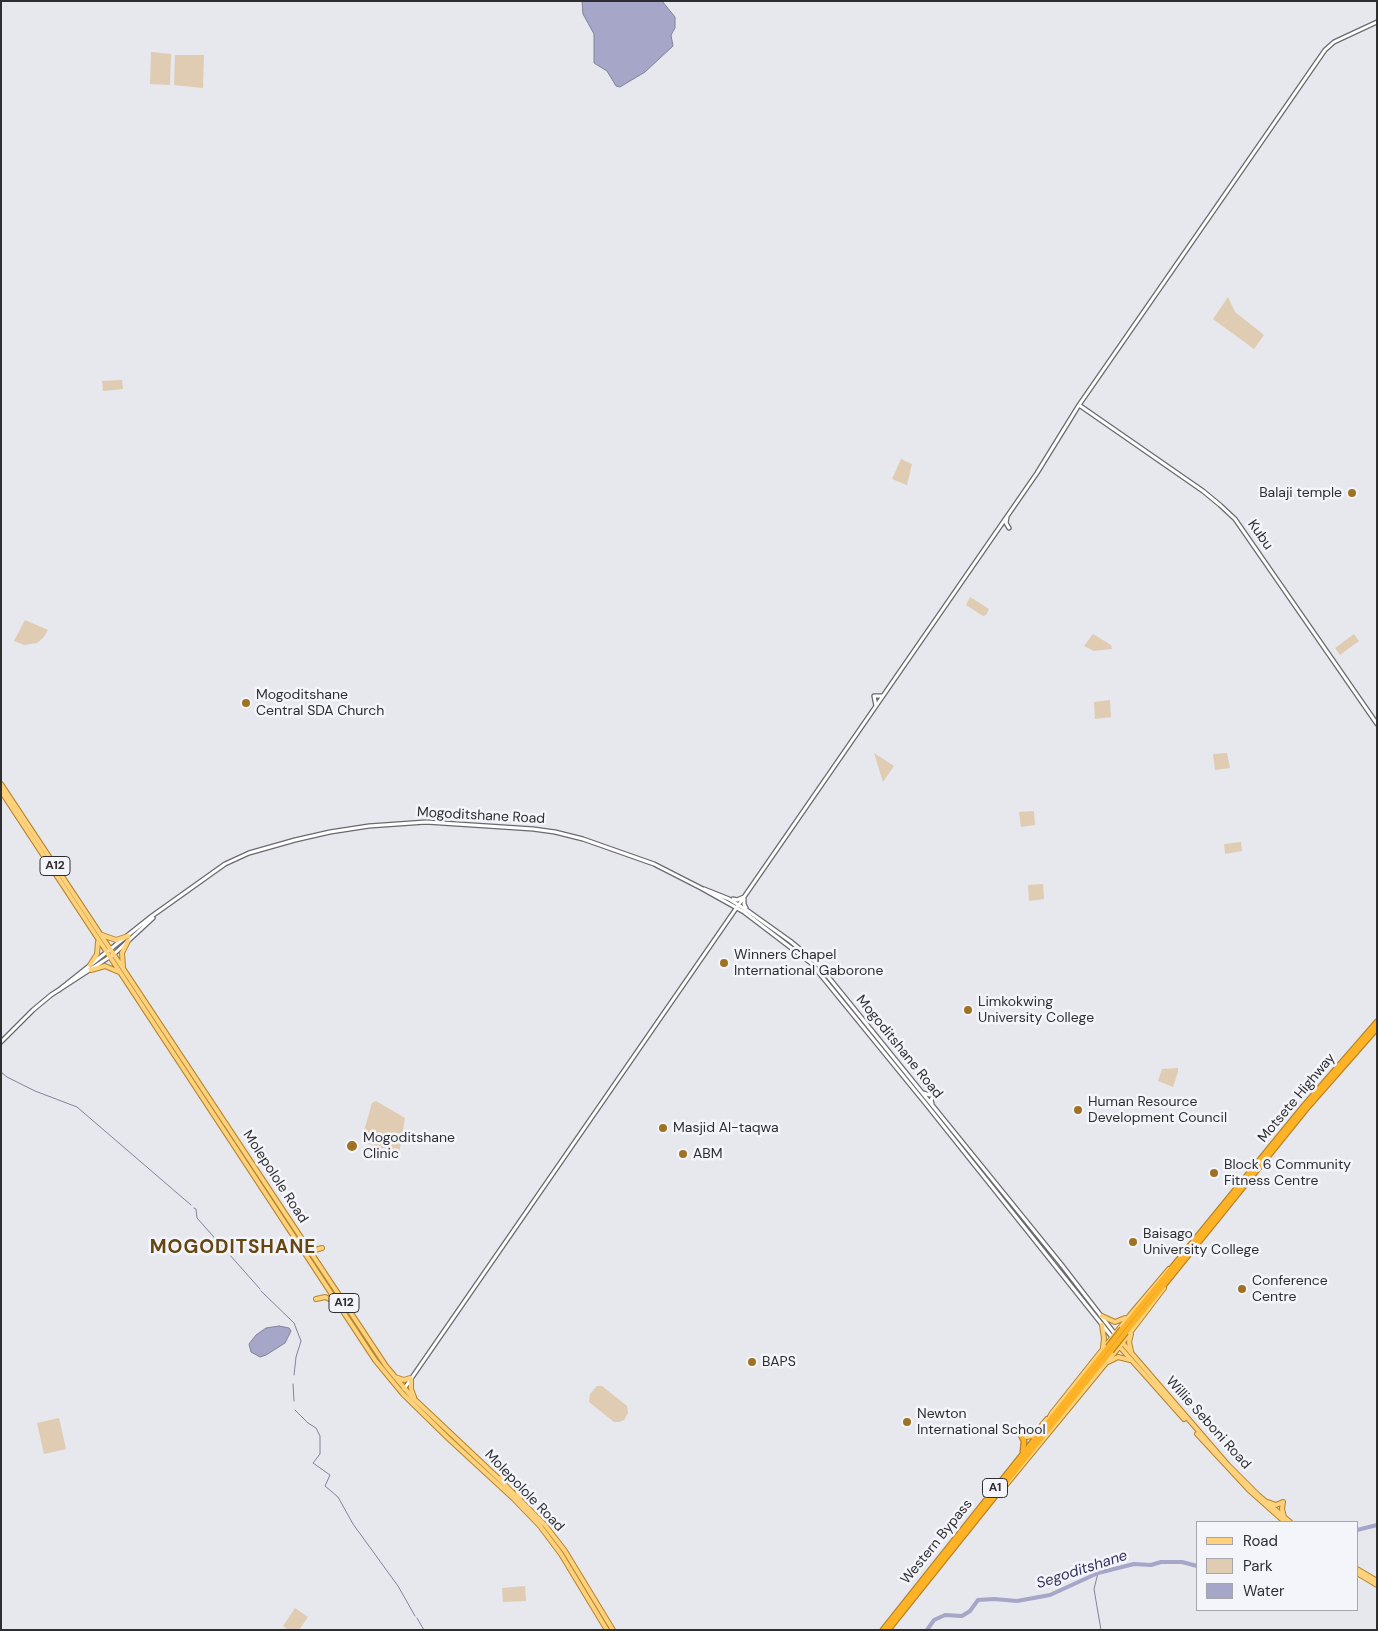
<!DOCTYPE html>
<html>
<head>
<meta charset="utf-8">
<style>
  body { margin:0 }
  #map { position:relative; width:1378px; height:1631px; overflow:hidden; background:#e7e7ee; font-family:"DM Sans",sans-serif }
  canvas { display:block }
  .frame { position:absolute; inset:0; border:2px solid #2e2e30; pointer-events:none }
  .legend { position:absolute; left:1196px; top:1521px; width:162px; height:90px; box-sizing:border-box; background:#f4f5fb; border:1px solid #a5a5aa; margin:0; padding:6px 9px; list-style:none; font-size:15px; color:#2e2e30 }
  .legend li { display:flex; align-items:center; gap:10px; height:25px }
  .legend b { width:25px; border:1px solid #a5a5aa }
</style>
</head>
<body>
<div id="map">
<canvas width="1378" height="1631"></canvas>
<div class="frame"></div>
<ul class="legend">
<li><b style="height:6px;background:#fed17d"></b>Road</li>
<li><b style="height:14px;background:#dfccb2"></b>Park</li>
<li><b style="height:14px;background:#a6a6c8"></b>Water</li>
</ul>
</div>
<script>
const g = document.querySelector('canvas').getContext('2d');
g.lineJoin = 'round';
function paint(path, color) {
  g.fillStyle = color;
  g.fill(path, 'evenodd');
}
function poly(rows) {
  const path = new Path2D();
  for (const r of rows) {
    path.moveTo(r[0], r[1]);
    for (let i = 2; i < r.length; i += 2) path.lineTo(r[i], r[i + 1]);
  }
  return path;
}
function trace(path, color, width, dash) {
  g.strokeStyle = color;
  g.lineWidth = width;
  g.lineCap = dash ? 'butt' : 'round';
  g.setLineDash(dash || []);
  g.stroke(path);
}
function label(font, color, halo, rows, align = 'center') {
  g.font = font + ' "DM Sans",sans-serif';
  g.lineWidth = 5;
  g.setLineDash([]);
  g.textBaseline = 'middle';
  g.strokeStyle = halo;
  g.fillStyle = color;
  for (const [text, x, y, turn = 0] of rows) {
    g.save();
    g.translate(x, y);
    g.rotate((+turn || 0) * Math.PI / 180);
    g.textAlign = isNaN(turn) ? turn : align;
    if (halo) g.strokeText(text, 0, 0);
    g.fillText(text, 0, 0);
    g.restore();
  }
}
paint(poly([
  [151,52,171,54,170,85,150,84],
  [175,55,204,55,203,88,174,85],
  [1228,297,1235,312,1264,335,1254,349,1213,319],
  [122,380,123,389,103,391,102,381],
  [901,459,912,464,907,485,892,479],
  [970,597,989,609,986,615,983,616,966,605],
  [25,620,48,630,43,638,37,643,24,645,14,641],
  [1093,634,1111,645,1112,649,1094,651,1084,646],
  [1354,634,1359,641,1340,655,1335,648],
  [1110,700,1111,717,1095,719,1094,702],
  [874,753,894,766,883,782],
  [1227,753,1230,768,1215,770,1213,754],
  [1034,811,1035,825,1021,827,1019,812],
  [1241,842,1242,851,1225,854,1224,844],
  [1043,884,1044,899,1029,901,1028,885],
  [1178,1068,1178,1072,1173,1087,1158,1081,1162,1069],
  [376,1101,405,1118,399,1154,394,1155,365,1142,362,1138,372,1103],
  [597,1386,602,1386,627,1406,628,1413,624,1420,619,1422,614,1422,589,1402,590,1394],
  [59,1418,66,1449,44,1454,37,1423],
  [525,1586,526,1601,503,1602,502,1588],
  [295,1608,308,1617,299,1630,288,1630,283,1626]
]), '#dfccb2');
const water = poly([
  [582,1,662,1,675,17,675,28,671,35,673,46,645,72,620,87,616,86,607,71,594,63,594,34,583,14,582,1],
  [279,1326,289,1328,291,1331,285,1343,266,1355,260,1357,251,1352,249,1344,256,1335,266,1328,279,1326]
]);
paint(water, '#a6a6c8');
trace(water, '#82829a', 1);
trace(poly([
  [1,1072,7,1077,35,1091,77,1107,191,1205],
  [194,1208,196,1209,197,1218,260,1289],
  [261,1291,294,1323,301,1341,296,1357,294,1375],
  [293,1384,294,1401],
  [295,1410,308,1423,316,1428,320,1436,320,1454,313,1463,330,1475,325,1486,338,1497,353,1524,398,1586,415,1616],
  [1098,1573,1094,1589,1101,1630],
  [417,1618,424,1630]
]), '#82829a', 1);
trace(poly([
  [1357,1530,1377,1525],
  [927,1630,934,1620,945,1615,962,1616,970,1611,978,1600,994,1599,1017,1601,1050,1595,1098,1573,1134,1564,1151,1565,1161,1562,1182,1562,1197,1566]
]), '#a6a6c8', 4);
const secondary = poly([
  [1079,405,1203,491,1220,505,1235,519,1377,724],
  [1007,517,1006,523,1009,528],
  [876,706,874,696,882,696],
  [704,889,729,899,748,911,790,941,817,963,1061,1264,1115,1334],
  [733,899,737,900,744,897,744,904,746,908],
  [59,990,152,916,225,864,249,853,295,840,330,832,369,826,426,822,533,829,555,832,583,839,654,864,701,888,744,912,811,963,926,1104,1112,1337],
  [1,1042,33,1010,51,995,114,954,153,918],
  [923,1093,930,1095,934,1094,931,1100,932,1103],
  [404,1389,1037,473,1079,405,1325,50,1334,42,1377,22]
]);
const primary = poly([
  [1,784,386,1366,411,1396,498,1478,545,1525,565,1551,613,1630],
  [1,791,375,1360,403,1394,449,1439,513,1498,540,1526,561,1554,607,1630],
  [102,935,116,940,128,936],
  [90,965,97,954,98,942],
  [123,967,122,953,128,941],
  [91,970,105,966,119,972],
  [307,1246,315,1250,322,1248],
  [316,1299,325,1297,334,1301],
  [1102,1316,1115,1322,1125,1318],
  [1102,1325,1104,1338,1103,1347],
  [1115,1334,1228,1465,1258,1495,1290,1522],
  [1131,1334,1129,1342,1131,1351],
  [1119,1346,1184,1419],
  [1108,1362,1118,1357,1130,1360],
  [395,1377,404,1380,410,1378],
  [411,1380,411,1389,414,1397],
  [1047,1422,1052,1413,1130,1315,1169,1269],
  [1020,1433,1026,1437,1033,1436,1047,1419],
  [1197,1434,1249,1490,1285,1522],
  [500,1478,508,1481,515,1481],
  [517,1482,517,1490,520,1497],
  [1001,1491,1120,1346,1164,1288],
  [1268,1502,1276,1505,1283,1502],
  [1283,1502,1282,1509,1284,1517],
  [1357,1569,1377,1581],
  [1357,1573,1377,1585]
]);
const highway = poly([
  [1122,1329,1304,1106,1377,1022],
  [1126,1332,1306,1109,1377,1028],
  [1020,1433,1024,1441,1023,1451],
  [883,1630,1108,1347],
  [888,1630,1111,1351]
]);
trace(secondary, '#69696f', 5.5);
trace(primary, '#b5842a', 6);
trace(highway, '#b5842a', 7);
trace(secondary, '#fff', 3);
trace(primary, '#fed17d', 4);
trace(highway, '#feb327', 4.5);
const highwayBridge = poly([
  [1108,1347,1122,1329],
  [1111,1351,1126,1332]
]);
trace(highwayBridge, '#b5842a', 7, []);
trace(highwayBridge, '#feb327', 4.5);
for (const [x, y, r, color] of [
  [1352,493,5,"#9f7122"],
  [246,703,5,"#9f7122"],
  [724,963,5,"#9f7122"],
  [968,1010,5,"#9f7122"],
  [1078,1110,5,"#9f7122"],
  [663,1128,5,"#9f7122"],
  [352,1146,6,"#9f7122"],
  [683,1154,5,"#9f7122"],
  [1214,1173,5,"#9f7122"],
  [1133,1242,5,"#9f7122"],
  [1242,1289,5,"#9f7122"],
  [752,1362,5,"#9f7122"],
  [907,1422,5,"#9f7122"]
]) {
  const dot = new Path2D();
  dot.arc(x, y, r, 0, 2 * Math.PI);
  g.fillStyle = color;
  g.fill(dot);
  trace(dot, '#f4f5fb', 2);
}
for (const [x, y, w] of [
  [55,866,30],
  [344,1303,30],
  [995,1488,25]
]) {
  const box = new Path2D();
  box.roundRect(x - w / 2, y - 9.5, w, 19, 4);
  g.fillStyle = '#f4f5fb';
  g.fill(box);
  trace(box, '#2e2e30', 1);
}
label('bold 12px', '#2e2e30', null, [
  ["A12",55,866],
  ["A12",344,1303],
  ["A1",995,1488]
]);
label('14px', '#2e2e30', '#f4f5fb', [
  ["Balaji temple",1342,493,"right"],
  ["Mogoditshane",256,695],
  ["Central SDA Church",256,711],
  ["Winners Chapel",734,955],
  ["International Gaborone",734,971],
  ["Limkokwing",978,1002],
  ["University College",978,1018],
  ["Human Resource",1088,1102],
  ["Development Council",1088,1118],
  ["Masjid Al-taqwa",673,1128],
  ["Mogoditshane",363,1138],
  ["Clinic",363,1154],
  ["ABM",693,1154],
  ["Block 6 Community",1224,1165],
  ["Fitness Centre",1224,1181],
  ["Baisago",1143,1234],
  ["University College",1143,1250],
  ["Conference",1252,1281],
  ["Centre",1252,1297],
  ["BAPS",762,1362],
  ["Newton",917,1414],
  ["International School",917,1430]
], 'left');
label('14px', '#2e2e30', '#f4f5fb', [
  ["Kubu",1260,535,55],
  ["Mogoditshane Road",481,816,3],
  ["Mogoditshane Road",899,1047,51],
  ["Motsete Highway",1297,1098,-50],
  ["Molepolole Road",275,1177,57],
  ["Willie Seboni Road",1208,1423,48],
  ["Molepolole Road",524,1491,46],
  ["Western Bypass",937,1542,-51]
]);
label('italic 15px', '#35325f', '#f4f5fb', [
  ["Segoditshane",1082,1570,-18]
]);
g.letterSpacing = '1px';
label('bold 19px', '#664610', '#f4f5fb', [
  ["MOGODITSHANE",233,1248]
]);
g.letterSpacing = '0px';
</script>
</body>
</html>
